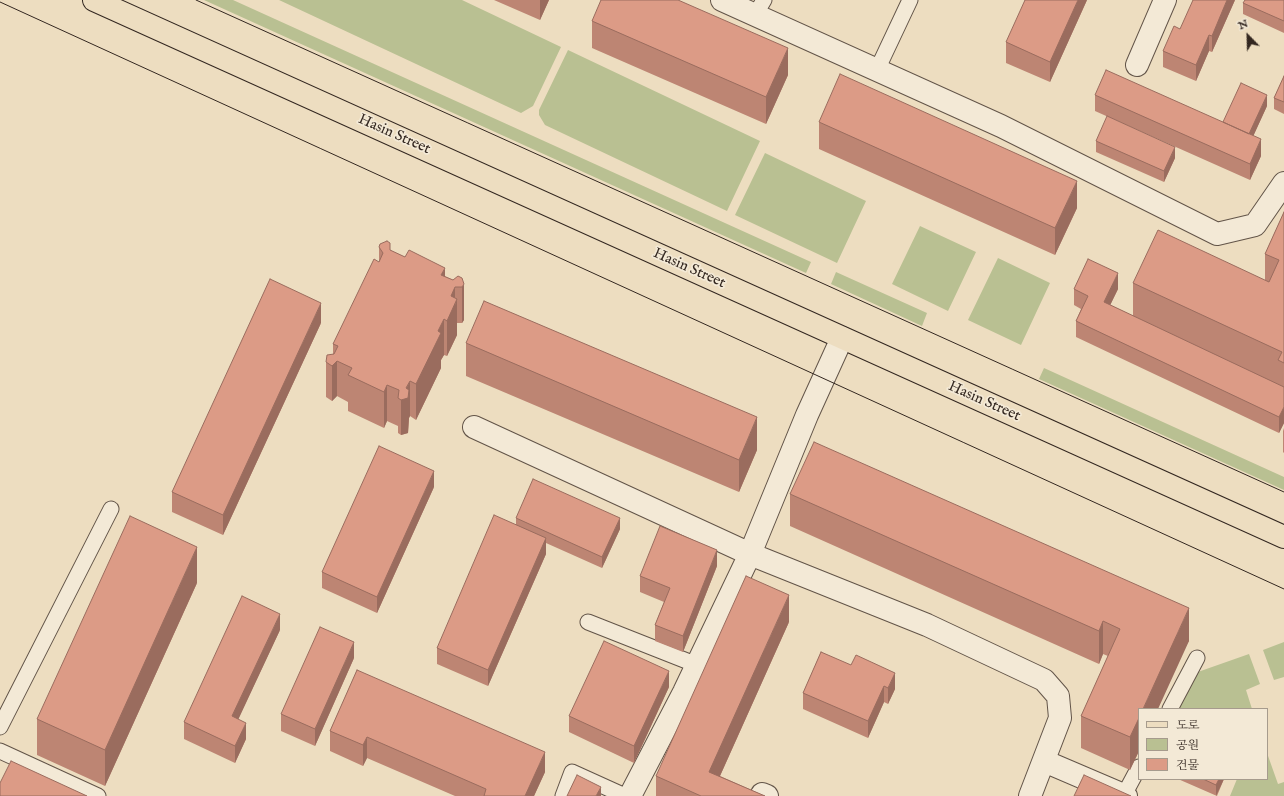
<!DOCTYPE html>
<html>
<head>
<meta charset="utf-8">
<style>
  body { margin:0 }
  #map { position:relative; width:1284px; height:796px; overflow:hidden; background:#edddc0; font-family:"IM FELL English","Noto Serif KR",serif }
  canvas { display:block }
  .legend { position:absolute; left:1138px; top:708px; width:130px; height:72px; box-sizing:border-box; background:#f3e9d6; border:1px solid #a69b8d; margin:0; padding:5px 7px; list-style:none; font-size:12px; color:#332720 }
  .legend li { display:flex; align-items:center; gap:8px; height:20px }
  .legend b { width:20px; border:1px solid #a69b8d }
  .north { position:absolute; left:1228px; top:16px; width:40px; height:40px; -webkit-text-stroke:3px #f3e9d6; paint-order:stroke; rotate:337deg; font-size:11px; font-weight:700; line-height:16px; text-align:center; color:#332720 }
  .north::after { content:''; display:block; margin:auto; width:14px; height:18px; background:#332720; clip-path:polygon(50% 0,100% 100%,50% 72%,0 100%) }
</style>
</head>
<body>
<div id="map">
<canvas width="1284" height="796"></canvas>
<ul class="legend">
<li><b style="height:5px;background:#edddc0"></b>도로</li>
<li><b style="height:11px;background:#b9c092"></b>공원</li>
<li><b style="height:11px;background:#dc9b86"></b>건물</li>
</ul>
<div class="north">N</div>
</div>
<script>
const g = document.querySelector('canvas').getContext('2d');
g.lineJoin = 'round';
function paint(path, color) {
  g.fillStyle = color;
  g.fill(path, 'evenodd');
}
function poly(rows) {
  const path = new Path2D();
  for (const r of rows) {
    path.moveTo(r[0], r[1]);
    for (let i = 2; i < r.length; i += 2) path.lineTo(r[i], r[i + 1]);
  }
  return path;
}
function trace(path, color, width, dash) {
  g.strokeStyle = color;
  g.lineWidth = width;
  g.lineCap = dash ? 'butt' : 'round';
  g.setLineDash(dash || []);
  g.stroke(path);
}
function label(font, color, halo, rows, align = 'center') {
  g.font = font + ' "IM FELL English",serif';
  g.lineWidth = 3.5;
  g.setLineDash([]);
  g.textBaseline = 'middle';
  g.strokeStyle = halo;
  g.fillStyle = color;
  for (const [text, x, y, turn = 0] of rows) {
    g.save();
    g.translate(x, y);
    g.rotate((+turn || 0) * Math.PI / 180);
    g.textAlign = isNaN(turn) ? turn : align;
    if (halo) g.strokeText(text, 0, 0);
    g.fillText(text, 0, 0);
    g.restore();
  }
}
paint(poly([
  [204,0,233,0,811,262,806,273],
  [279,0,462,0,561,47,533,106,521,113],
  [568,50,760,141,727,211,545,125,539,115,539,110],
  [765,153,866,201,837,263,735,215],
  [920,226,976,252,948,311,892,284],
  [998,258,1050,283,1021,345,968,320],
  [836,272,927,313,922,326,831,284],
  [1044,368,1284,477,1284,490,1039,379],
  [1284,642,1284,677,1274,680,1263,650],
  [1249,654,1260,684,1246,690,1252,709,1177,709,1195,673],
  [1267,753,1278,784,1284,782,1284,796,1230,796,1237,779,1267,779]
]), '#b9c092');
const service = poly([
  [755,15,764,0],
  [877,70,910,0],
  [588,622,697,665],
  [1170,709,1197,658],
  [0,727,111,509],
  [0,751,98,796],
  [1124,795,1139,767],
  [563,796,572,772,625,796]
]);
const minor = poly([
  [722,0,1001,126,1217,234,1255,225,1284,183],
  [1137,65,1165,0],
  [474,427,750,554,927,625,1044,680,1058,696,1060,718,1030,796],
  [1044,761,1126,796],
  [762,794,767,796],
  [630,796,684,692,750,554,807,415,842,338]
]);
const primary = poly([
  [94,0,1284,537]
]);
trace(service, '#625448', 17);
trace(minor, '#625448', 24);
trace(primary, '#332720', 24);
trace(service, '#f3e9d6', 15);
trace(minor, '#f3e9d6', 22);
trace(primary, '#edddc0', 22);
trace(poly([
  [196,0,1284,492],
  [0,2,1284,589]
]), '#332720', 1);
paint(poly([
  [494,0,549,0,540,20],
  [1087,0,1050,82,1006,63,1006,42],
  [1235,0,1212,52,1209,51,1196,81,1163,67,1163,51,1180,29],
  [1284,0,1284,33,1243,14,1243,3],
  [592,21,788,75,766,124,592,48],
  [1284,76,1284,114,1274,109,1274,98],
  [1095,95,1223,122,1267,106,1253,136,1261,156,1250,180,1095,111],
  [819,122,1077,208,1055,255,819,149],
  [1096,141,1175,158,1164,182,1096,152],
  [1284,212,1284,423,1279,433,1076,337,1076,321,1081,309,1074,305,1074,289,1118,289,1110,305,1133,316,1133,283,1265,280,1265,254],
  [379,247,390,250,453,280,462,278,464,320,462,323,457,323,457,335,447,356,444,355,441,360,441,368,416,420,410,416,409,418,408,433,401,435,398,433,398,426,387,421,384,428,348,411,348,402,337,396,332,401,326,397,326,362,333,354,333,344,379,261],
  [321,323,223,535,172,512,172,492],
  [466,343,757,450,739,492,466,376],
  [1284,428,1284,453,1283,452,1283,431],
  [434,487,377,613,322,588,322,572],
  [790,494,1189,641,1139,709,1139,751,1130,770,1081,748,1081,716,1108,656,1103,654,1099,664,790,526],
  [516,518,620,529,602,568,546,543,546,554,488,686,437,664,437,648,516,524],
  [717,566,683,652,655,641,655,625,664,602,640,592,640,576],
  [197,583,105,786,37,755,37,719],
  [789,622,720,776,765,796,656,796,656,776],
  [280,630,238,719,246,739,235,763,184,739,184,722],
  [821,652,895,689,888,704,884,702,868,738,803,709,803,693],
  [354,658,315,746,281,731,281,714],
  [357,670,545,772,534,796,455,796,367,758,363,766,330,751,330,731],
  [669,687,634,763,569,732,569,716],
  [1178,779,1224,779,1217,796]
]), '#bd8573');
paint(poly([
  [540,0,549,0,540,20],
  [1078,0,1087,0,1050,82,1050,62],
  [1227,0,1235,0,1212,52,1212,36],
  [1209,35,1209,51,1196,81,1196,65],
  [788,48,788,75,766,124,766,97],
  [1267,95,1267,106,1247,150,1247,138],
  [1261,139,1261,156,1250,180,1250,164],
  [1175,147,1175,158,1164,182,1164,171],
  [1077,181,1077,208,1055,255,1055,228],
  [445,268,445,303,441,275],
  [1118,273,1118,289,1104,318,1104,302],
  [464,284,464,320,462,323,462,287],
  [455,287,455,305,457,299,457,335,447,356,447,321,451,296],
  [321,303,321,323,223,535,223,515],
  [444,319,444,355,441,360,441,368,416,420,416,384,438,331],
  [337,361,337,396,332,401,332,366],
  [410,381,410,416,409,418,408,433,401,435,401,400],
  [387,385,387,421,384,428,384,392],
  [1284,407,1284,423,1279,433,1279,417],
  [757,417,757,450,739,492,739,460],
  [434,471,434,487,377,613,377,597],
  [620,518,620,529,602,568,602,557],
  [546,538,546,554,488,686,488,670],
  [197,547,197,583,105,786,105,750],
  [717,550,717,566,683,652,683,636],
  [789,595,789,622,711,796,709,772],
  [1189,608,1189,641,1158,709,1143,709],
  [280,614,280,630,232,733,232,716],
  [1103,621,1103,654,1099,664,1099,631],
  [354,642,354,658,315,746,315,729],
  [669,671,669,687,634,763,634,746],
  [895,673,895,689,888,704,888,688],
  [884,686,884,702,868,738,868,721],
  [1139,718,1139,751,1130,770,1130,737],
  [246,723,246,739,235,763,235,746],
  [367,737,367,758,363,766,363,745],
  [545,752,545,772,534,796,525,796],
  [1219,779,1224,779,1216,796,1216,785],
  [601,787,601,796,596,796]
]), '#9a6c5e');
const building = poly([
  [601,0,678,0,788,48,766,97,592,21,601,0],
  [1025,0,1078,0,1050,62,1006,42,1025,0],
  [1193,0,1227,0,1212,36,1209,35,1196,65,1163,51,1174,26,1180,29,1193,0],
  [1245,0,1284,0,1284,21,1243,3,1245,0],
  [1106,70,1261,139,1250,164,1095,95,1106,70],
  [840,74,1077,181,1055,228,819,122,840,74],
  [1284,76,1284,102,1274,98,1284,76],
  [1241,83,1267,95,1249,134,1223,122,1241,83],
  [1107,116,1175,147,1164,171,1096,141,1107,116],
  [1284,212,1284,363,1278,360,1282,352,1133,283,1158,230,1269,282,1279,260,1265,254,1284,212],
  [387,241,390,243,390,250,405,257,409,250,445,268,441,275,453,280,458,276,462,278,464,284,462,287,455,287,451,296,457,299,447,321,444,319,438,331,441,333,416,384,410,381,406,388,409,390,408,398,401,400,398,398,399,390,387,385,384,392,348,375,352,368,337,361,332,366,326,362,327,355,334,354,338,346,333,344,374,259,379,262,383,253,379,247,380,244,387,241],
  [1088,259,1118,273,1104,302,1284,387,1284,407,1279,417,1076,321,1088,296,1074,289,1088,259],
  [270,279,321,303,223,515,172,492,270,279],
  [484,301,757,417,739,460,466,343,484,301],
  [814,442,1189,608,1143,709,1139,709,1139,718,1130,737,1081,716,1120,629,1103,621,1099,631,790,494,814,442],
  [379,446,434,471,377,597,322,572,379,446],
  [533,479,620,518,602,557,516,518,533,479],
  [494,515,546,538,488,670,437,648,494,515],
  [130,516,197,547,105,750,37,719,130,516],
  [660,526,717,550,683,636,655,625,670,588,640,576,660,526],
  [746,576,789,595,709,772,765,796,701,796,656,776,746,576],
  [242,596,280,614,232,716,246,723,235,746,184,722,242,596],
  [320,627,354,642,315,729,281,714,320,627],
  [604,641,669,671,634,746,569,716,604,641],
  [821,652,851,665,856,655,895,673,888,688,884,686,868,721,803,693,821,652],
  [357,670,545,752,525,796,484,796,486,789,367,737,363,745,330,731,357,670],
  [11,761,87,796,0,796,0,783,11,761],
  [577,775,601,787,596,796,567,796,577,775],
  [1084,775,1131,796,1074,796,1084,775],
  [1203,779,1219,779,1216,785,1203,779]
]);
paint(building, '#dc9b86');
trace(building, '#9a6c5e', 1);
label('15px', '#332720', '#f3e9d6', [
  ["Hasin Street",394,135,24],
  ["Hasin Street",689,269,24],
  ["Hasin Street",984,402,24]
]);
</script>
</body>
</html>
